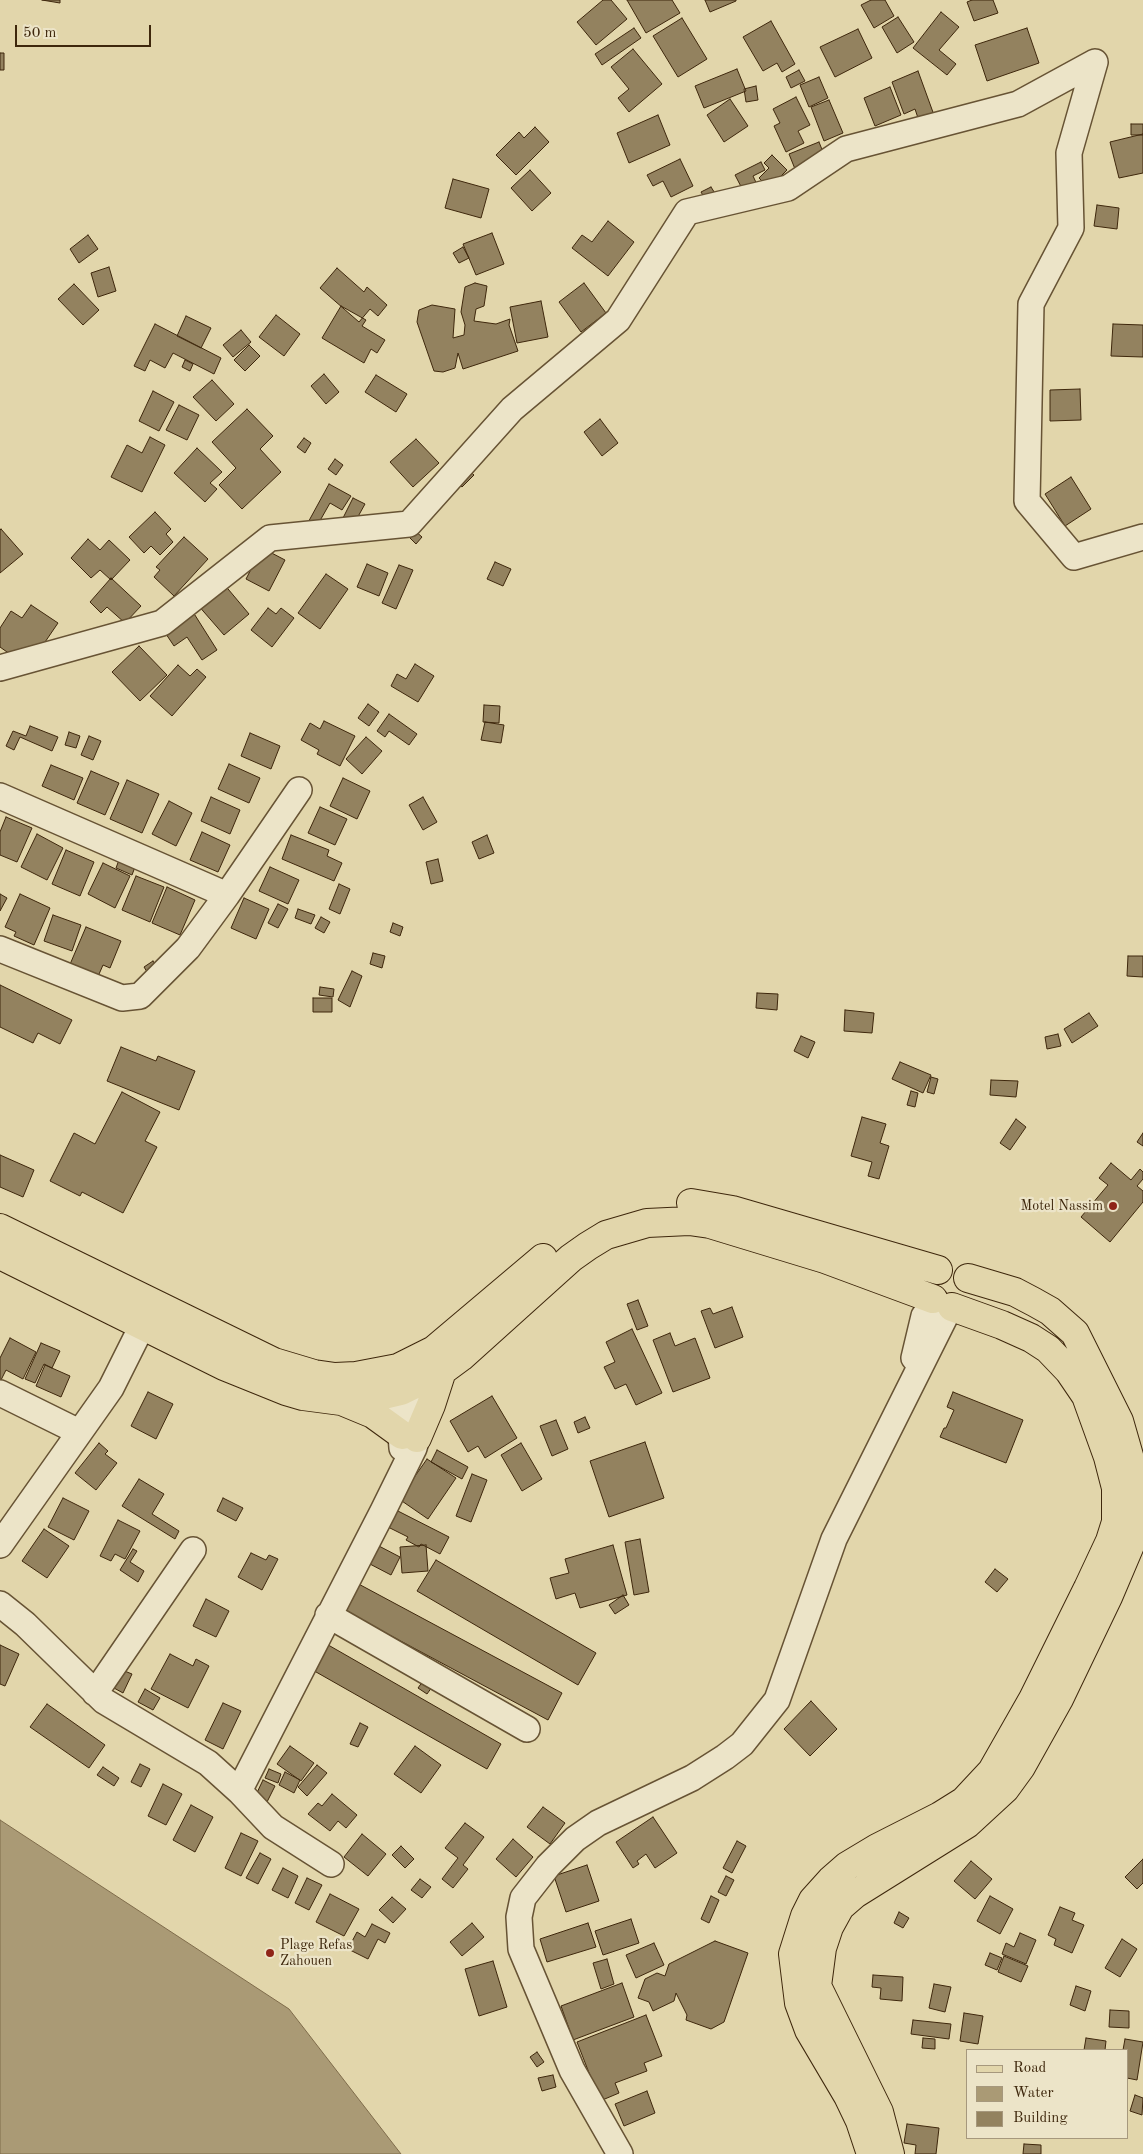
<!DOCTYPE html>
<html>
<head>
<meta charset="utf-8">
<style>
  body { margin:0 }
  #map { position:relative; width:1143px; height:2154px; overflow:hidden; background:#e2d6ab; font-family:"Old Standard TT",serif }
  canvas { display:block }
  .legend { position:absolute; left:966px; top:2049px; width:162px; height:90px; box-sizing:border-box; background:#ece4c8; border:1px solid #a6987d; margin:0; padding:6px 9px; list-style:none; font-size:15px; color:#3e270c }
  .legend li { display:flex; align-items:center; gap:10px; height:25px }
  .legend b { width:25px; border:1px solid #a6987d }
  .scale { position:absolute; left:15px; top:25px; width:136px; height:22px; box-sizing:border-box; border:2px solid #3e270c; border-top:0; padding-left:6px; font-size:15px; line-height:18px; white-space:nowrap; color:#3e270c; -webkit-text-stroke:4px #ece4c8; paint-order:stroke }
</style>
</head>
<body>
<div id="map">
<canvas width="1143" height="2154"></canvas>
<ul class="legend">
<li><b style="height:6px;background:#e2d6ab"></b>Road</li>
<li><b style="height:14px;background:#aa9a75"></b>Water</li>
<li><b style="height:14px;background:#93825f"></b>Building</li>
</ul>
<div class="scale">50 m</div>
</div>
<script>
const g = document.querySelector('canvas').getContext('2d');
g.lineJoin = 'round';
function paint(path, color) {
  g.fillStyle = color;
  g.fill(path, 'evenodd');
}
function poly(rows) {
  const path = new Path2D();
  for (const r of rows) {
    path.moveTo(r[0], r[1]);
    for (let i = 2; i < r.length; i += 2) path.lineTo(r[i], r[i + 1]);
  }
  return path;
}
function trace(path, color, width, dash) {
  g.strokeStyle = color;
  g.lineWidth = width;
  g.lineCap = dash ? 'butt' : 'round';
  g.setLineDash(dash || []);
  g.stroke(path);
}
function label(font, color, halo, rows, align = 'center') {
  g.font = font + ' "Old Standard TT",serif';
  g.lineWidth = 4.5;
  g.setLineDash([]);
  g.textBaseline = 'middle';
  g.strokeStyle = halo;
  g.fillStyle = color;
  for (const [text, x, y, turn = 0] of rows) {
    g.save();
    g.translate(x, y);
    g.rotate((+turn || 0) * Math.PI / 180);
    g.textAlign = isNaN(turn) ? turn : align;
    if (halo) g.strokeText(text, 0, 0);
    g.fillText(text, 0, 0);
    g.restore();
  }
}
const water = poly([
  [0,1820,289,2009,401,2154,0,2154,0,1820]
]);
paint(water, '#aa9a75');
trace(water, '#7f6c4b', 1);
const building = poly([
  [42,0,60,0,60,3,42,0],
  [603,0,611,0,627,19,596,45,577,22,603,0],
  [627,0,672,0,680,13,646,33,627,0],
  [705,0,736,0,736,1,710,12,705,0],
  [871,0,885,0,894,16,874,28,861,5,871,0],
  [972,0,993,0,998,13,974,21,967,2,972,0],
  [941,12,959,27,939,50,956,64,947,75,913,48,941,12],
  [898,17,914,42,897,53,882,27,898,17],
  [682,18,707,59,678,77,653,36,682,18],
  [771,21,795,64,782,72,777,63,763,71,743,37,771,21],
  [634,28,641,38,602,65,595,54,634,28],
  [1027,28,1039,63,987,81,975,45,1027,28],
  [858,29,872,58,835,77,820,47,858,29],
  [633,49,662,84,629,112,618,98,629,89,611,67,633,49],
  [0,53,4,53,4,70,0,70,0,53],
  [737,69,746,91,704,108,695,86,737,69],
  [799,70,805,81,791,88,786,77,799,70],
  [918,71,934,115,919,121,915,109,904,114,892,82,918,71],
  [819,77,828,98,809,107,800,85,819,77],
  [756,86,758,100,746,102,744,89,756,86],
  [890,87,901,115,875,126,864,98,890,87],
  [796,97,810,125,798,131,804,143,786,152,774,126,780,123,773,109,796,97],
  [730,99,748,126,724,142,707,115,730,99],
  [829,100,843,133,824,141,811,107,829,100],
  [658,115,670,145,629,163,617,133,658,115],
  [1131,124,1143,124,1143,135,1131,135,1131,124],
  [535,127,549,142,516,175,496,155,519,132,524,138,535,127],
  [1143,134,1143,173,1119,178,1110,142,1143,134],
  [819,142,825,157,795,169,789,154,819,142],
  [772,155,787,170,769,188,759,178,769,168,764,163,772,155],
  [680,159,693,186,671,197,663,181,653,186,647,175,680,159],
  [761,162,765,170,753,176,760,191,747,198,735,175,761,162],
  [530,170,551,193,532,211,511,188,530,170],
  [453,179,489,189,481,218,445,208,453,179],
  [711,187,718,198,708,204,701,192,711,187],
  [1097,205,1119,208,1117,229,1094,226,1097,205],
  [608,221,634,242,608,276,572,248,582,235,592,242,608,221],
  [492,233,504,264,476,275,463,244,492,233],
  [88,235,98,249,79,263,70,249,88,235],
  [463,247,469,258,459,263,453,253,463,247],
  [109,267,116,291,98,297,91,273,109,267],
  [337,268,364,292,367,287,387,305,378,316,370,309,359,322,320,288,337,268],
  [475,283,487,286,484,306,476,309,474,321,496,324,510,319,509,325,518,351,463,369,458,353,455,368,443,372,434,371,417,322,419,310,432,305,455,309,453,338,464,335,465,325,461,312,465,287,475,283],
  [584,283,606,313,581,332,559,302,584,283],
  [74,284,99,310,83,325,58,299,74,284],
  [541,301,548,337,517,343,510,307,541,301],
  [341,306,366,320,362,326,385,340,377,353,371,349,364,363,322,338,341,306],
  [276,315,300,334,284,356,259,337,276,315],
  [186,316,211,328,201,348,177,336,186,316],
  [155,324,221,358,214,374,173,353,165,368,150,360,145,371,134,366,155,324],
  [1113,324,1143,325,1143,357,1111,356,1113,324],
  [241,330,251,342,233,357,223,345,241,330],
  [249,345,260,356,245,371,234,360,249,345],
  [185,360,193,364,190,371,182,367,185,360],
  [324,374,339,392,326,404,311,386,324,374],
  [376,375,407,394,396,412,365,392,376,375],
  [212,380,234,404,216,421,193,397,212,380],
  [1080,389,1081,420,1050,421,1050,390,1080,389],
  [153,391,174,402,159,431,139,421,153,391],
  [179,405,199,415,187,440,166,430,179,405],
  [247,409,273,436,260,449,281,472,242,509,219,485,236,468,212,442,247,409],
  [600,419,618,443,602,456,584,432,600,419],
  [150,437,165,445,142,492,111,477,127,445,142,453,150,437],
  [304,438,311,443,305,453,297,447,304,438],
  [416,439,439,463,413,487,390,462,416,439],
  [197,448,222,472,210,483,217,489,205,502,174,473,197,448],
  [335,459,343,465,336,475,328,469,335,459],
  [462,464,474,475,462,487,450,477,462,464],
  [1071,477,1091,509,1065,526,1045,494,1071,477],
  [329,484,351,496,342,510,330,503,313,533,305,528,329,484],
  [353,498,365,504,355,522,339,526,353,498],
  [155,512,171,529,166,534,173,542,160,555,151,546,144,553,129,537,155,512],
  [1,529,23,554,0,573,0,530,1,529],
  [414,530,422,537,416,544,409,537,414,530],
  [184,537,208,559,174,596,154,577,160,570,156,567,184,537],
  [88,539,100,550,109,540,130,560,111,580,100,570,91,578,71,558,88,539],
  [262,548,285,560,269,591,246,579,262,548],
  [495,562,511,569,503,586,487,579,495,562],
  [367,564,388,573,379,596,357,587,367,564],
  [399,565,413,570,396,609,382,603,399,565],
  [326,574,348,589,320,629,298,613,326,574],
  [218,577,249,614,224,635,197,604,218,577],
  [111,578,141,606,125,623,107,607,101,613,90,602,111,578],
  [31,605,58,623,28,667,0,647,0,628,11,611,22,618,31,605],
  [268,608,276,614,281,608,294,618,272,647,251,630,268,608],
  [193,612,217,650,202,660,187,637,174,646,164,631,193,612],
  [139,646,167,675,140,701,112,672,139,646],
  [415,664,434,676,418,702,391,686,397,674,406,679,415,664],
  [178,665,190,676,197,669,206,677,172,716,150,696,178,665],
  [368,704,379,712,369,726,358,718,368,704],
  [484,705,500,706,499,723,483,722,484,705],
  [389,714,417,734,409,745,389,731,385,737,377,731,389,714],
  [324,721,355,736,340,766,317,754,319,750,301,740,310,723,320,729,324,721],
  [485,722,504,725,501,743,481,740,485,722],
  [30,726,58,737,52,751,20,737,14,750,6,746,13,731,26,736,30,726],
  [69,732,80,736,76,748,65,745,69,732],
  [250,733,280,746,271,769,241,756,250,733],
  [89,736,101,741,93,760,81,755,89,736],
  [366,737,382,751,362,774,346,759,366,737],
  [229,764,260,778,249,803,218,789,229,764],
  [51,765,83,778,74,800,42,786,51,765],
  [91,771,119,783,105,815,77,803,91,771],
  [343,778,370,791,357,819,330,806,343,778],
  [127,780,159,794,142,833,110,819,127,780],
  [211,797,240,810,230,834,201,821,211,797],
  [423,797,437,822,423,830,409,805,423,797],
  [169,801,192,813,176,846,152,834,169,801],
  [320,807,347,819,335,845,308,833,320,807],
  [6,817,32,828,17,862,0,855,0,832,6,817],
  [202,832,230,845,218,872,190,860,202,832],
  [37,834,63,848,47,880,21,867,37,834],
  [291,835,329,850,327,856,342,863,334,881,282,859,291,835],
  [487,835,494,853,479,859,472,842,487,835],
  [66,850,94,862,80,896,52,884,66,850],
  [438,859,443,881,431,884,426,862,438,859],
  [119,860,135,867,132,875,116,868,119,860],
  [103,863,130,876,115,908,88,894,103,863],
  [270,867,299,880,288,904,259,891,270,867],
  [136,876,164,887,150,922,122,910,136,876],
  [339,884,350,889,340,914,329,909,339,884],
  [167,887,195,900,180,935,152,923,167,887],
  [0,894,7,898,0,911,0,894],
  [20,894,50,908,34,945,14,936,16,932,5,927,20,894],
  [244,898,269,909,256,939,231,928,244,898],
  [278,904,288,909,278,928,268,923,278,904],
  [298,909,315,915,311,924,295,918,298,909],
  [53,915,81,925,72,951,44,941,53,915],
  [321,917,330,922,324,933,315,928,321,917],
  [393,923,403,927,400,936,390,932,393,923],
  [86,927,121,941,110,968,103,965,96,981,68,969,86,927],
  [373,953,385,956,382,968,370,964,373,953],
  [1128,956,1143,956,1143,977,1127,976,1128,956],
  [153,961,158,969,149,975,144,967,153,961],
  [352,971,362,976,350,1007,338,1000,352,971],
  [0,985,72,1020,60,1044,38,1033,33,1043,0,1027,0,985],
  [320,987,334,989,333,997,319,995,320,987],
  [757,993,778,994,777,1010,756,1008,757,993],
  [313,998,332,998,332,1012,313,1012,313,998],
  [845,1010,874,1013,872,1033,844,1031,845,1010],
  [1089,1013,1098,1026,1072,1043,1064,1029,1089,1013],
  [1058,1034,1061,1046,1047,1049,1045,1037,1058,1034],
  [801,1036,815,1042,808,1058,794,1051,801,1036],
  [121,1047,156,1061,158,1056,195,1071,179,1110,107,1081,121,1047],
  [900,1062,931,1075,923,1093,892,1079,900,1062],
  [931,1077,938,1079,934,1094,927,1092,931,1077],
  [991,1080,1018,1081,1016,1097,990,1095,991,1080],
  [911,1091,918,1093,915,1107,907,1105,911,1091],
  [122,1092,160,1112,145,1141,157,1147,123,1213,82,1192,80,1196,50,1181,74,1133,95,1144,122,1092],
  [862,1117,886,1124,880,1143,889,1146,879,1179,868,1176,872,1162,851,1156,862,1117],
  [1016,1119,1026,1127,1010,1150,1000,1143,1016,1119],
  [1143,1133,1143,1146,1137,1142,1143,1133],
  [0,1155,34,1170,23,1197,0,1187,0,1155],
  [1111,1163,1131,1180,1140,1169,1143,1172,1143,1179,1137,1186,1143,1191,1143,1202,1110,1242,1081,1217,1108,1185,1099,1178,1111,1163],
  [638,1300,648,1326,637,1330,627,1304,638,1300],
  [732,1307,743,1337,715,1348,701,1311,710,1308,713,1314,732,1307],
  [632,1329,662,1393,636,1405,626,1384,615,1389,604,1367,615,1362,606,1342,632,1329],
  [670,1333,675,1346,695,1338,710,1378,673,1392,653,1340,670,1333],
  [10,1338,36,1352,23,1379,6,1370,0,1382,0,1358,10,1338],
  [41,1343,60,1351,52,1368,44,1364,35,1383,25,1379,41,1343],
  [45,1365,70,1376,61,1397,36,1386,45,1365],
  [148,1392,173,1404,156,1439,131,1426,148,1392],
  [953,1392,1023,1420,1006,1463,940,1437,944,1428,946,1428,954,1410,947,1407,953,1392],
  [492,1396,517,1438,485,1458,478,1446,468,1452,450,1421,492,1396],
  [585,1417,590,1428,578,1433,574,1422,585,1417],
  [556,1420,568,1449,552,1456,540,1426,556,1420],
  [645,1442,664,1498,609,1517,590,1461,645,1442],
  [99,1443,108,1451,105,1454,117,1463,96,1490,75,1473,99,1443],
  [521,1443,542,1479,522,1491,501,1455,521,1443],
  [437,1450,468,1467,462,1479,431,1462,437,1450],
  [427,1459,456,1478,428,1519,399,1499,427,1459],
  [472,1474,487,1480,471,1522,456,1516,472,1474],
  [139,1479,164,1494,152,1514,179,1531,175,1539,122,1506,139,1479],
  [63,1498,89,1511,74,1540,48,1527,63,1498],
  [223,1498,243,1508,236,1521,217,1511,223,1498],
  [392,1508,449,1537,440,1554,421,1544,419,1547,406,1540,408,1537,384,1525,392,1508],
  [118,1520,140,1531,125,1559,115,1554,111,1561,100,1556,118,1520],
  [44,1529,69,1546,47,1578,22,1561,44,1529],
  [640,1539,649,1592,634,1595,625,1542,640,1539],
  [377,1545,400,1557,391,1575,368,1563,377,1545],
  [426,1545,428,1571,402,1573,400,1547,426,1545],
  [613,1545,627,1595,580,1608,575,1593,556,1599,550,1578,569,1573,565,1559,613,1545],
  [133,1549,137,1551,130,1562,144,1571,138,1582,120,1570,133,1549],
  [251,1553,266,1560,269,1555,278,1559,262,1590,238,1577,251,1553],
  [436,1560,596,1653,578,1685,417,1591,436,1560],
  [995,1569,1008,1579,997,1592,985,1582,995,1569],
  [353,1581,562,1693,548,1720,339,1608,353,1581],
  [623,1595,629,1605,615,1614,609,1605,623,1595],
  [206,1599,229,1611,216,1637,193,1626,206,1599],
  [316,1638,501,1744,487,1769,302,1664,316,1638],
  [0,1645,19,1654,5,1686,0,1684,0,1645],
  [170,1654,193,1666,196,1659,209,1666,188,1708,151,1689,170,1654],
  [122,1670,132,1674,123,1693,114,1688,122,1670],
  [423,1681,432,1687,427,1694,418,1688,423,1681],
  [145,1689,160,1698,153,1710,138,1702,145,1689],
  [811,1701,837,1729,810,1756,784,1729,811,1701],
  [223,1703,241,1711,223,1749,205,1740,223,1703],
  [47,1704,105,1745,89,1768,30,1727,47,1704],
  [360,1723,368,1727,358,1747,350,1744,360,1723],
  [290,1746,314,1763,301,1781,277,1764,290,1746],
  [415,1746,441,1765,421,1793,394,1774,415,1746],
  [140,1764,150,1769,141,1787,131,1782,140,1764],
  [317,1765,327,1773,307,1796,298,1787,317,1765],
  [103,1767,119,1778,114,1786,97,1775,103,1767],
  [269,1769,281,1774,278,1783,265,1778,269,1769],
  [285,1772,300,1780,294,1793,279,1785,285,1772],
  [263,1780,275,1786,266,1804,254,1799,263,1780],
  [163,1784,182,1794,166,1825,148,1816,163,1784],
  [332,1794,357,1815,346,1828,338,1821,330,1831,308,1814,318,1803,322,1806,332,1794],
  [191,1805,213,1817,195,1852,173,1840,191,1805],
  [543,1807,565,1823,550,1844,527,1827,543,1807],
  [653,1817,677,1853,655,1868,646,1854,637,1861,639,1864,633,1868,616,1842,653,1817],
  [465,1823,484,1837,463,1865,468,1869,453,1888,442,1879,458,1858,445,1848,465,1823],
  [241,1833,258,1841,241,1876,225,1868,241,1833],
  [362,1834,386,1854,368,1876,344,1857,362,1834],
  [513,1839,533,1857,516,1877,496,1859,513,1839],
  [737,1841,746,1846,732,1873,723,1868,737,1841],
  [401,1846,414,1859,405,1868,392,1855,401,1846],
  [260,1853,271,1859,258,1884,246,1878,260,1853],
  [1143,1859,1143,1883,1137,1889,1125,1877,1143,1859],
  [971,1861,992,1879,975,1899,954,1881,971,1861],
  [587,1865,599,1901,566,1912,554,1876,587,1865],
  [283,1868,298,1876,288,1898,272,1890,283,1868],
  [726,1876,734,1880,726,1896,718,1892,726,1876],
  [307,1878,322,1885,309,1910,295,1903,307,1878],
  [420,1879,431,1887,422,1898,411,1890,420,1879],
  [330,1894,359,1909,344,1936,316,1922,330,1894],
  [711,1896,719,1900,709,1923,701,1919,711,1896],
  [990,1896,1013,1909,1000,1934,977,1921,990,1896],
  [392,1897,406,1909,393,1923,379,1910,392,1897],
  [1060,1907,1075,1913,1072,1920,1084,1925,1072,1953,1054,1945,1056,1939,1048,1935,1060,1907],
  [899,1912,909,1918,903,1928,894,1923,899,1912],
  [631,1919,639,1943,603,1955,595,1931,631,1919],
  [472,1923,484,1937,462,1956,450,1942,472,1923],
  [588,1923,596,1947,547,1962,540,1939,588,1923],
  [372,1924,390,1933,385,1943,378,1939,368,1959,348,1949,357,1932,365,1937,372,1924],
  [1020,1933,1036,1940,1026,1964,1002,1954,1006,1943,1014,1947,1020,1933],
  [1122,1939,1137,1949,1120,1977,1105,1968,1122,1939],
  [715,1941,748,1953,724,2022,711,2029,686,2020,687,2015,676,1993,674,2001,653,2011,649,2002,638,1998,645,1979,657,1973,665,1976,669,1964,715,1941],
  [654,1943,664,1965,636,1978,626,1955,654,1943],
  [990,1953,1002,1958,997,1970,985,1965,990,1953],
  [1004,1956,1028,1966,1021,1982,998,1972,1004,1956],
  [607,1959,614,1984,601,1989,593,1963,607,1959],
  [493,1961,507,2007,479,2016,465,1969,493,1961],
  [873,1975,903,1977,902,2001,880,1999,881,1988,872,1987,873,1975],
  [622,1983,634,2017,573,2040,561,2006,622,1983],
  [934,1984,951,1987,945,2012,929,2008,934,1984],
  [1076,1986,1091,1991,1085,2011,1070,2005,1076,1986],
  [1110,2010,1129,2011,1129,2028,1109,2027,1110,2010],
  [964,2013,983,2016,978,2044,960,2041,964,2013],
  [646,2015,662,2056,644,2063,647,2071,615,2083,619,2093,600,2101,577,2042,646,2015],
  [913,2020,951,2024,949,2039,911,2034,913,2020],
  [923,2038,935,2039,935,2049,922,2048,923,2038],
  [1086,2038,1106,2041,1105,2050,1084,2050,1086,2038],
  [1125,2039,1143,2042,1137,2080,1127,2078,1127,2050,1123,2050,1125,2039],
  [537,2052,544,2062,537,2067,530,2057,537,2052],
  [553,2075,556,2087,542,2091,538,2078,553,2075],
  [647,2091,655,2113,624,2126,615,2104,647,2091],
  [1135,2095,1143,2098,1142,2115,1130,2111,1135,2095],
  [907,2124,939,2128,936,2154,915,2154,916,2145,904,2143,907,2124],
  [1024,2144,1041,2145,1041,2154,1023,2154,1024,2144]
]);
paint(building, '#93825f');
trace(building, '#3e270c', 1);
const minor = poly([
  [0,668,162,623,270,538,409,524,512,409,618,320,687,212,788,188,846,149,1018,104,1095,62,1069,153,1071,228,1031,304,1027,501,1074,557,1143,537],
  [0,796,227,895],
  [0,949,122,998,140,996,188,948,227,895,299,790],
  [914,1358,924,1316,936,1301],
  [388,1374,400,1422,402,1448],
  [0,1393,79,1432],
  [0,1545,111,1388,142,1326],
  [0,1604,25,1624,104,1701,208,1763,239,1791,273,1827,331,1864],
  [328,1615,527,1729],
  [95,1693,193,1550],
  [239,1791,383,1511,414,1448,417,1438,419,1416,412,1366],
  [620,2154,572,2070,521,1949,519,1917,523,1898,548,1866,575,1839,598,1823,692,1778,725,1757,742,1744,777,1700,834,1539,950,1307]
]);
const major = poly([
  [691,1203,732,1210,938,1270],
  [0,1228,274,1362,314,1374,335,1377,356,1376,398,1368,434,1350,543,1258],
  [0,1255,224,1366,286,1391,303,1396,341,1401,380,1396,401,1391,442,1371,461,1357,571,1258,588,1246,606,1235,647,1223,689,1221,710,1224,825,1259,933,1299],
  [344,1402,373,1414,402,1435],
  [417,1438,431,1405,442,1371],
  [871,2154,860,2121,848,2096,809,2030,799,2003,793,1954,805,1916,813,1900,831,1880,847,1866,877,1848,940,1816,964,1801,992,1771,1033,1699,1088,1588,1110,1541,1116,1522,1116,1488,1108,1457,1086,1396,1069,1371,1048,1349,1031,1338,1002,1325,952,1307],
  [890,2154,879,2112,817,1986,822,1948,829,1927,840,1907,855,1894,967,1824,1005,1789,1021,1767,1059,1699,1108,1597,1131,1543,1138,1505,1134,1473,1119,1421,1075,1333,1050,1311,1034,1302,1015,1292,968,1278]
]);
trace(minor, '#675334', 28);
trace(major, '#3e270c', 30);
trace(minor, '#ece4c8', 25);
trace(major, '#e2d6ab', 28);
for (const [x, y, r, color] of [
  [1113,1206,5,"#8f2418"],
  [270,1953,5,"#8f2418"]
]) {
  const dot = new Path2D();
  dot.arc(x, y, r, 0, 2 * Math.PI);
  g.fillStyle = color;
  g.fill(dot);
  trace(dot, '#ece4c8', 2);
}
label('14px', '#3e270c', '#ece4c8', [
  ["Motel Nassim",1103,1206],
  ["Plage Refas",280,1945,"left"],
  ["Zahouen",280,1961,"left"]
], 'right');
</script>
</body>
</html>
